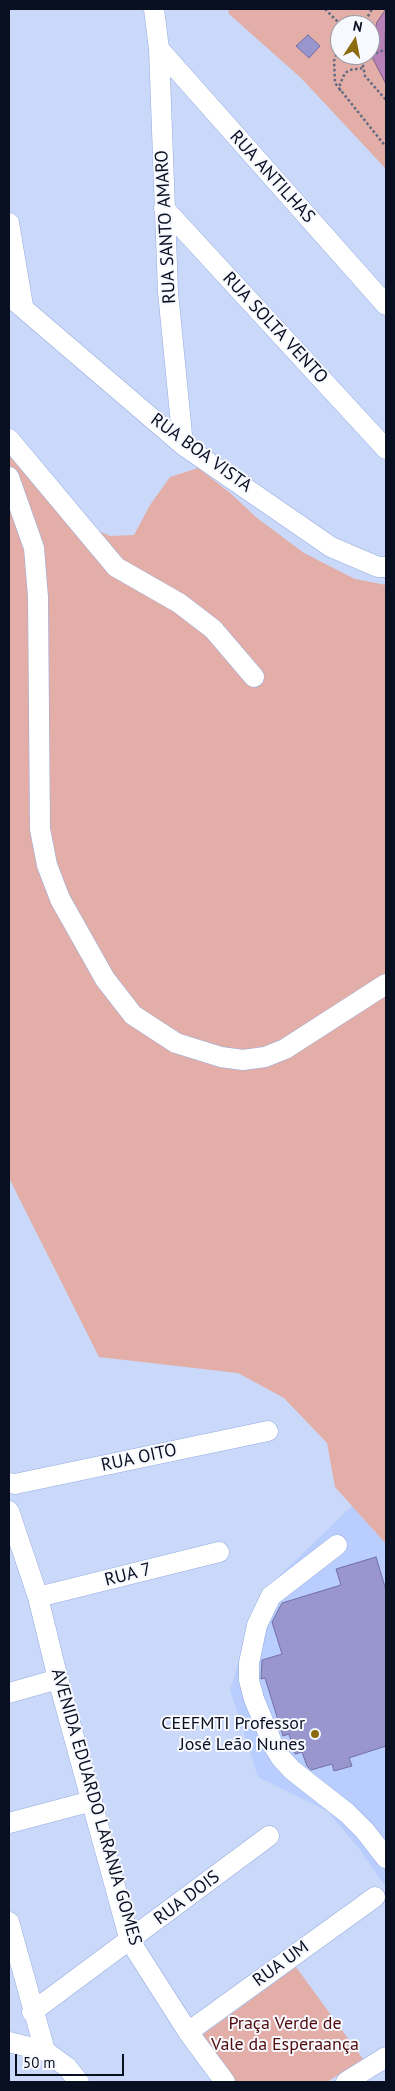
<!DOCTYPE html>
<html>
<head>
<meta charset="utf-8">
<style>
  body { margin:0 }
  #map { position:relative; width:395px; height:2091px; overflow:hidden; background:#cad9f9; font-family:"PT Sans",sans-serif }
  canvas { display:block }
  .frame { position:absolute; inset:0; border:10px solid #080f21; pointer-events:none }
  .north { position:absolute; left:330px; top:15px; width:50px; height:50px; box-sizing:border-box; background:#f7f9ff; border:1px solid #979ba6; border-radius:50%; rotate:11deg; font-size:14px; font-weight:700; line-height:20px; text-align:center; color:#080f21 }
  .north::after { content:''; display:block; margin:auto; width:18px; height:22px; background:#8d6c0f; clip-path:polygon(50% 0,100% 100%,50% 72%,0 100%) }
  .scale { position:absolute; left:15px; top:2054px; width:109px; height:22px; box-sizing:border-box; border:2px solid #080f21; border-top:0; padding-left:6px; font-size:15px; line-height:18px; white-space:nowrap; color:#080f21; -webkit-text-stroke:4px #f7f9ff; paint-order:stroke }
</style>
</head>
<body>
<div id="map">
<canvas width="395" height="2091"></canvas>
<div class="frame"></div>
<div class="north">N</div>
<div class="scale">50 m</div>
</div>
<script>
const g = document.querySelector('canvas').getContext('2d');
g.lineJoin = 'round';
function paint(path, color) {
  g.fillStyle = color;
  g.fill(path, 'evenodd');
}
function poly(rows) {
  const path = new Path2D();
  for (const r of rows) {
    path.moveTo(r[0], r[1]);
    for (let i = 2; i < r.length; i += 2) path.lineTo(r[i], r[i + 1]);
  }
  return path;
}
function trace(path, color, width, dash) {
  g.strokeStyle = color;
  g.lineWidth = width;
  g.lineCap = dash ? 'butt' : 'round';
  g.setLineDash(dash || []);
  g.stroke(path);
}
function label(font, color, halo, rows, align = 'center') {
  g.font = font + ' "PT Sans",sans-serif';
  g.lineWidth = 4;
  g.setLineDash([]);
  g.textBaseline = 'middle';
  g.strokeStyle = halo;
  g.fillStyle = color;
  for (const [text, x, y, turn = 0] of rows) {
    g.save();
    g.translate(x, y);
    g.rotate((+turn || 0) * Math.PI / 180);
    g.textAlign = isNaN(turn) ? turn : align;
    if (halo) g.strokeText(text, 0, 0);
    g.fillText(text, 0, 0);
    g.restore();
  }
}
paint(poly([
  [352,1506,386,1544,386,1887,357,1846,327,1811,258,1777,230,1690,255,1610,264,1594,275,1580]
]), '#b9cefe');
paint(poly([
  [228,9,386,9,386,169,301,78,229,14],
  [340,25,370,25,370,55,340,55],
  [9,452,64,515,110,536,134,535,150,505,170,477,198,468,229,492,257,518,304,553,355,579,386,585,386,1544,335,1487,327,1443,284,1398,238,1373,99,1357,9,1178],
  [296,1967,363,2059,327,2082,236,2082,201,2036]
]), '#e3aea7');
const water = poly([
  [386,9,385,42,386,84,373,59,371,45,377,22,386,9]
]);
paint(water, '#b782b7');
trace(water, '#82608a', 1);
const building = poly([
  [308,35,320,46,309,58,296,46,308,35],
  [376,1557,386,1590,386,1746,349,1758,352,1766,334,1771,332,1764,311,1770,307,1766,302,1752,295,1754,289,1734,283,1736,265,1678,261,1679,262,1660,282,1654,272,1622,282,1603,341,1585,336,1569,376,1557]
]);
paint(building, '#9896cc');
trace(building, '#726fa3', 1);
const minor = poly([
  [154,9,159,49,168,292,183,445],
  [159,49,386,305],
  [164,208,386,449],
  [9,223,23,306],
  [9,296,183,445,331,547,378,567,386,567],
  [9,439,116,567,179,603,213,629,254,677],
  [9,477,34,548,38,597,40,829,47,865,60,899,105,979,133,1015,176,1043,221,1057,243,1060,265,1057,285,1049,386,984],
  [9,1483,15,1484,268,1431],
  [9,1511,38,1597,58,1679,130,1941,188,2032,225,2082],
  [337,1545,271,1596,257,1625,249,1663,249,1680,254,1699,273,1745,281,1758,292,1770,347,1813,365,1831,386,1858],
  [38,1597,219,1552],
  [9,1693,58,1679],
  [9,1823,92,1801],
  [9,1922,45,2051],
  [32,2012,269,1836],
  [188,2032,375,1897],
  [9,2042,45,2051,67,2067,79,2082],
  [346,2082,386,2057]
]);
trace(minor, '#94abdf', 21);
trace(poly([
  [325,9,341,25],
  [363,25,372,9],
  [340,45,334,61,335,83,386,147],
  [361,55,365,76,386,100],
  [362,59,386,49],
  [340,91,340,84,345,73,350,70,363,68]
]), '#5f6a82', 2.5, [2.5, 2.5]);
trace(minor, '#fff', 20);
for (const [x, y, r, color] of [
  [315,1734,5,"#8d6c0f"]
]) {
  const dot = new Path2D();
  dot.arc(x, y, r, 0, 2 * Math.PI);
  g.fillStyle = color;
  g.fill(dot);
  trace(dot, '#f7f9ff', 2);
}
label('18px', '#080f21', '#f7f9ff', [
  ["RUA ANTILHAS",272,177,48],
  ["RUA SANTO AMARO",166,227,-93],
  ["RUA SOLTA VENTO",275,328,47],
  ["RUA BOA VISTA",201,453,36],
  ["RUA OITO",139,1458,-12],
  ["RUA 7",128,1575,-14],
  ["AVENIDA EDUARDO LARANJA GOMES",96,1807,74],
  ["RUA DOIS",187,1898,-37],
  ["RUA UM",281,1964,-36]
]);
label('18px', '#080f21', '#f7f9ff', [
  ["CEEFMTI Professor",305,1724],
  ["José Leão Nunes",305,1745]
], 'right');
label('18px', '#500a0b', '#f7f9ff', [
  ["Praça Verde de",285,2024],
  ["Vale da Esperaança",285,2045]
]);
</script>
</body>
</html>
